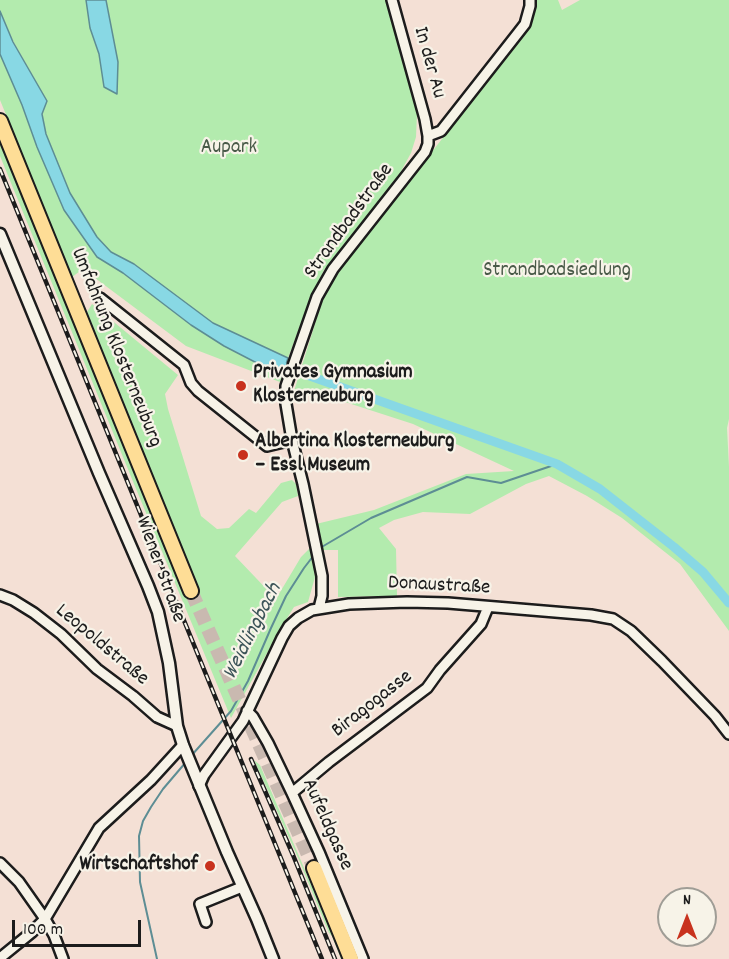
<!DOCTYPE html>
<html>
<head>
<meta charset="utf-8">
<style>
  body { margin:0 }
  #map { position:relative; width:729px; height:959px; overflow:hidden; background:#f4e0d5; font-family:Dekko,sans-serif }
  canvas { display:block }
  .north { position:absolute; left:657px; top:887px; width:60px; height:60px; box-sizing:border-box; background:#f7f3e8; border:2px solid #9f9d96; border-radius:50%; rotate:0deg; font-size:16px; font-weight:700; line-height:24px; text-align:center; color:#1c1c1c }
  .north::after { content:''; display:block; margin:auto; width:21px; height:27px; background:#c8321e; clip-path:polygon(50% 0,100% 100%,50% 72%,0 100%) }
  .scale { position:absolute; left:12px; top:920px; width:129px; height:27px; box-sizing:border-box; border:3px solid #1c1c1c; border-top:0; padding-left:8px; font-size:18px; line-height:21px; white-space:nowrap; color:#1c1c1c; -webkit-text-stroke:4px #f7f3e8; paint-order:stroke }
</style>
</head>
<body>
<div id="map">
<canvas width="729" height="959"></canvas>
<div class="north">N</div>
<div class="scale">100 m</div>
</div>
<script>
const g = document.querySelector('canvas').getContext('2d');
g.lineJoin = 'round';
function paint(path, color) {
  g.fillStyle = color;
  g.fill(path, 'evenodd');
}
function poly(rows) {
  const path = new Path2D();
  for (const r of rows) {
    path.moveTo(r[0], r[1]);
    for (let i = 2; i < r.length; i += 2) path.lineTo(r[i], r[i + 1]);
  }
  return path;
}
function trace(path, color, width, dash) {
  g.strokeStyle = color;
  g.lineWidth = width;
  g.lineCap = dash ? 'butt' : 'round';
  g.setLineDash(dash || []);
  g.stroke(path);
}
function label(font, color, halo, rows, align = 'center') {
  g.font = font + ' Dekko,sans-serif';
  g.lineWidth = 4.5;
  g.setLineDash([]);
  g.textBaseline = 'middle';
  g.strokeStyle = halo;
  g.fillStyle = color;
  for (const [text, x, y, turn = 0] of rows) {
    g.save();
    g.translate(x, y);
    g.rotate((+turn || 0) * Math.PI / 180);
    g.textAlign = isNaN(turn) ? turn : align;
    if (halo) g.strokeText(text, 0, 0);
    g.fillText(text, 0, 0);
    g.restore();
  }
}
paint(poly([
  [0,0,388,0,408,77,417,114,416,137,411,153,400,173,324,270,309,302,288,358,213,323,134,264,111,252,97,237,70,193,46,134,42,114,47,101,13,41,0,11],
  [534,0,558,0,562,10,580,0,729,0,729,419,727,428,729,467,729,601,727,601,729,605,729,631,680,564,622,518,587,496,549,476,526,484,470,514,423,512,394,520,379,528,396,549,397,596,338,597,338,550,323,550,316,524,374,510,466,474,514,471,413,424,305,389,294,391,324,295,348,258,528,30],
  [0,54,22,105,37,147,97,257,123,273,191,325,224,346,282,376,280,382,186,346,83,269,72,277,0,100],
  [0,141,186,597,200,591,87,312,92,304,178,375,165,394,168,409,201,516,217,529,229,528,249,509,256,513,281,483,292,480,296,484,298,496,282,502,235,556,276,599,301,557,311,547,315,577,308,602,294,607,281,628,231,718,134,484,0,156],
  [254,760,260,765,343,959,341,959,332,936,329,933,299,860]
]), '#b3ebae');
const water = poly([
  [86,0,106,0,118,62,117,94,104,87,99,54,90,28,86,0],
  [0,11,13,42,47,101,42,114,46,134,70,193,97,237,111,252,134,264,213,323,288,358,282,376,224,346,191,325,123,273,97,257,64,210,37,147,22,105,0,54,0,11]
]);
paint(water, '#88d8e4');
trace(water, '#5d8d94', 1.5);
trace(poly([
  [320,548,371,518,467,477,501,483,557,464],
  [191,756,231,711,248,681,271,628,286,596,304,568,314,555],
  [157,959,140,882,139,836,143,821,151,807,163,789,186,762]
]), '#5d8d94', 2);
trace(poly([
  [276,364,557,464,600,489,674,547,703,572,729,603]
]), '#88d8e4', 9);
trace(poly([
  [191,591,314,868]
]), '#c9b9b0', 14, [14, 7]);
const minor = poly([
  [428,136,441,131,518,33,525,24,530,6,530,0],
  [100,298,184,365,191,383,198,391,267,446,292,440],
  [0,595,13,600,34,613,61,634,97,669,133,696,157,717,177,726],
  [319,608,322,596,322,576,303,484,292,440,286,404,286,386,317,297,333,269,425,152,428,144,428,136,425,119,392,0],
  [247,711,253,717,268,743,292,793,319,852,363,959],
  [199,786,204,775,243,721,282,638,289,626,298,618,312,610,349,604,407,602,448,603,591,615,613,619,631,631,662,661,715,716,729,734],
  [292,793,329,762,427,688,440,670,481,624,488,607],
  [0,863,19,882,45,919,54,935,63,959],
  [206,922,200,904,242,887],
  [0,958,32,932,45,919,99,828,151,780,183,745]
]);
const tertiary = poly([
  [0,234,99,473,148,586,158,612,169,663,177,726,183,745,227,852,257,919,273,959]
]);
const primary = poly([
  [0,121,191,591],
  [314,868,351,959]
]);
trace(minor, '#1c1c1c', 14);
trace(tertiary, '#1c1c1c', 15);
trace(primary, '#1c1c1c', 18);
trace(minor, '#f7f3e8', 9);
trace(tertiary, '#f7f3e8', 10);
trace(primary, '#fedd96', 14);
const rail = poly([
  [0,169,322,959],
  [251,759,293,855,335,959]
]);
trace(rail, '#1c1c1c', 4.5);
trace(rail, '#f7f3e8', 2, [7]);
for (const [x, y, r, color] of [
  [241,386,6,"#c8321e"],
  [243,455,6,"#c8321e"],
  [210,866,6,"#c8321e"]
]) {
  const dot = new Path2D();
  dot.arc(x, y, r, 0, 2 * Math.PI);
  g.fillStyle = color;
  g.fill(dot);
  trace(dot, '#f7f3e8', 2);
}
label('21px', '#1c1c1c', '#f7f3e8', [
  ["In der Au",428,63,74],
  ["Strandbadstraße",350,222,-54],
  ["Umfahrung Klosterneuburg",115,348,68],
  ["Wiener Straße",159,570,70],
  ["Donaustraße",439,587,3],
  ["Leopoldstraße",101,646,40],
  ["Biragogasse",373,705,-38],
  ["Aufeldgasse",326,825,66]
]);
label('21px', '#495a48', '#f7f3e8', [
  ["Aupark",229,149],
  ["Strandbadsiedlung",557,272]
]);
label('bold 21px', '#1c1c1c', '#f7f3e8', [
  ["Privates Gymnasium",253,374],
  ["Klosterneuburg",253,398],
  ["Albertina Klosterneuburg",255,443],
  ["– Essl Museum",255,467],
  ["Wirtschaftshof",198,866,"right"]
], 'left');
label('italic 22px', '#3c5458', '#f7f3e8', [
  ["Weidlingbach",254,632,-63]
]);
</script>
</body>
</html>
